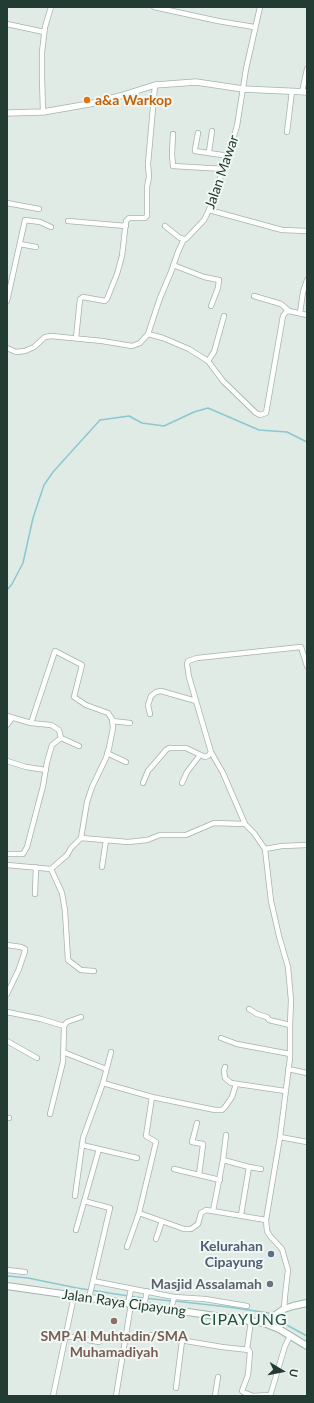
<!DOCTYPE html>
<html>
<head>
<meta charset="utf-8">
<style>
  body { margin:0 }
  #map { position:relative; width:314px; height:1403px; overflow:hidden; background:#e1ebe6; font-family:Lato,sans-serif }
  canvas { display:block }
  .frame { position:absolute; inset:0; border:8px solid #223b33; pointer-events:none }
  .north { position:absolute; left:262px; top:1351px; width:40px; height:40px; -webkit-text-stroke:3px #f1f8f4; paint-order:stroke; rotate:100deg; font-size:11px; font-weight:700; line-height:16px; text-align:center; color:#223b33 }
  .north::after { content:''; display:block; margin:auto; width:14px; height:18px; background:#223b33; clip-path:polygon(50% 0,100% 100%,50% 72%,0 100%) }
</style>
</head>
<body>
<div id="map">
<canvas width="314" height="1403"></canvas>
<div class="frame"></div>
<div class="north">U</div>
</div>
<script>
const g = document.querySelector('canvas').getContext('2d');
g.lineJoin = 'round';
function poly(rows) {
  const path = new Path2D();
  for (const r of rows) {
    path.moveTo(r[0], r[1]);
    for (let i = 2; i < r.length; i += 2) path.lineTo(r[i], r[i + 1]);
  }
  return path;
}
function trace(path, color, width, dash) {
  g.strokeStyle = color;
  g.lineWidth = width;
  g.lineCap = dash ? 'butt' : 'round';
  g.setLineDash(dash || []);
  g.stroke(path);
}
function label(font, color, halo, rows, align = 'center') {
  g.font = font + ' Lato,sans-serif';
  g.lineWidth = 4;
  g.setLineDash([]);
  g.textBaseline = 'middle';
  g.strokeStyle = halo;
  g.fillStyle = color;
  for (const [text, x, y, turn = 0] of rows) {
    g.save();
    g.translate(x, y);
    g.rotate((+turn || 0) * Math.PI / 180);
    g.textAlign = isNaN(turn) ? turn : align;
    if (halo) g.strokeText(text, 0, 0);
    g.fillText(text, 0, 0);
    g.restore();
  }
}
trace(poly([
  [7,590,12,584,23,563,33,518,44,485,53,472,100,420,129,416,142,423,164,426,194,412,208,408,259,430,287,432,307,442],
  [7,1276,28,1278,77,1288,135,1297,171,1301],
  [175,1301,228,1307,269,1313,272,1315],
  [283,1323,307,1336]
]), '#8bc7cf', 1.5);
const minor = poly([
  [154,7,218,21,254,27],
  [7,24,44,32],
  [302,92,307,69],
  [43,112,42,78,42,52,45,27,51,7],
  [287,132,292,91],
  [198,133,195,149,195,151,229,156],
  [173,134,172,154,173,166,224,169],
  [209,152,212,131],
  [7,203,39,209],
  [209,210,282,230,307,231],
  [68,221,126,226],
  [165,226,180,238,184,239],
  [20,244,36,247],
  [173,265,204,277,219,280,218,288,211,306],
  [254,296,281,304,289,311,307,315],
  [7,301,25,220,40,222,51,227],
  [300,313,303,292,307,280],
  [148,334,163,338,189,349,208,361,223,381,256,413,260,415,266,413,283,316,286,312,289,311],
  [76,338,80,299,83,297,105,301,107,299,117,274,122,256,126,221,129,218,145,218,147,216,147,187,149,177,148,164,155,85],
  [7,348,16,352,25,351,34,347,45,337,51,336,102,341,132,346,140,343,148,334,160,298,171,272,178,252,184,239,186,239,204,220,209,210,218,183,224,169,237,126,246,69,260,7],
  [208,361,214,352,224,316],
  [150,714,148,705,151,696,156,692,161,691,196,701],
  [7,716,31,723,51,725,59,730,61,738],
  [112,721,130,723],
  [31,723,55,651,82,665,74,697,86,705,108,713,112,719,113,728,109,748,106,758,92,787,87,802,81,838],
  [7,725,12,718],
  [107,753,126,762],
  [7,761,26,767,46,770],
  [143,783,148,771,166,750,169,748,186,748,205,757,208,756,211,752],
  [182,783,187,772,200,755],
  [265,849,282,846,307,845],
  [7,854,23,854,27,847,43,786,47,762,52,745,61,738,79,746],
  [7,865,51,869,67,855,71,848,81,838,128,842,147,840,160,835,186,835,214,823,245,824],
  [102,867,106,840],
  [51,869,62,893,65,911,68,960,81,970,94,971],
  [35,894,36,867],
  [7,945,21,947,25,949,25,951,19,969,7,994],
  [249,1009,257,1014,267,1017,269,1020,290,1025],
  [7,1012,41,1019,64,1026],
  [221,1038,237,1044,290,1054],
  [7,1041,37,1058],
  [63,1052,106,1069],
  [225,1067,224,1071,225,1078,231,1083,285,1091],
  [288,1069,307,1073],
  [103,1083,152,1097,146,1136,156,1142,139,1213,184,1229,191,1229,198,1224,201,1213,206,1210,266,1220],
  [152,1097,215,1110,222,1110,225,1107,232,1097,236,1084],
  [50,1114,63,1062,64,1026,67,1022,81,1017],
  [7,1118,9,1118],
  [197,1123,192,1142,203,1144,203,1145,199,1175],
  [280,1137,307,1142],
  [82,1145,137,1158],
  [223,1160,249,1167,241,1215],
  [249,1167,261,1169],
  [174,1169,220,1180],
  [75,1196,83,1138,103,1083,111,1052],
  [84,1201,110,1208,89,1298],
  [213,1211,223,1160,226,1135],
  [76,1230,99,1149],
  [156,1239,162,1221],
  [127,1247,139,1213],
  [7,1270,25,1272],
  [93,1281,174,1297,205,1299,247,1306],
  [128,1304,131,1289],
  [144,1306,147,1291],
  [284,1309,285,1296,288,1270,282,1249,270,1236,267,1231,266,1220,280,1137,290,1058,290,1025,291,1000,288,967,279,936,271,901,265,849,254,833,245,824,223,773,211,752,189,677,187,664,188,661,197,658,301,647,307,666],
  [171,1310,174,1297],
  [150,1335,222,1347,249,1350,250,1352,248,1375,242,1391,243,1392,253,1396,270,1395],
  [66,1336,99,1342],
  [247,1349,251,1321],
  [176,1388,182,1341],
  [53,1396,74,1296],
  [116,1396,131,1304],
  [215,1396,218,1377],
  [270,1396,285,1346,289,1338,292,1336]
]);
const tertiary = poly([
  [7,113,43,112,89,104,120,96,155,85,196,82,243,89,307,92]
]);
const secondary = poly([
  [7,1286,264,1323,279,1329,307,1346],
  [264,1323,284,1309,293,1306,307,1303],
  [279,1329,282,1311]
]);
trace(minor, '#a4b3ad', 6);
trace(tertiary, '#a4b3ad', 7);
trace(secondary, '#a0b6ad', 8);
trace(minor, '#fff', 4.5);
trace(tertiary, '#fff', 5.5);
trace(secondary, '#fff', 6);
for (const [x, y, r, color] of [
  [87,100,4,"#e8710a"],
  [271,1254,4,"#5c6f8a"],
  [270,1284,4,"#6b7280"],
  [114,1321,4,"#8d6e63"]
]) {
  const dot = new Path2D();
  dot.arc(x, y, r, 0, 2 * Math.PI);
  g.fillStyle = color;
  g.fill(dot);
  trace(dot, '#f1f8f4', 1.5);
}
label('bold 14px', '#c56008', '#f1f8f4', [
  ["a&a Warkop",95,100]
], 'left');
label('14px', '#223b33', '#f1f8f4', [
  ["Jalan Mawar",222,172,-71],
  ["Jalan Raya Cipayung",124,1303,8]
]);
label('bold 14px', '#4e5e75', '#f1f8f4', [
  ["Kelurahan",263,1246],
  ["Cipayung",263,1262]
], 'right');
label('bold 14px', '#5b616d', '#f1f8f4', [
  ["Masjid Assalamah",262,1284]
], 'right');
label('bold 14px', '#785e54', '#f1f8f4', [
  ["SMP Al Muhtadin/SMA",114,1336],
  ["Muhamadiyah",114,1352]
]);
g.letterSpacing = '1px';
label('16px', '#1f4d3f', '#f1f8f4', [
  ["CIPAYUNG",244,1320]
]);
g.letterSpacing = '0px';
</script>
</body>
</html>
